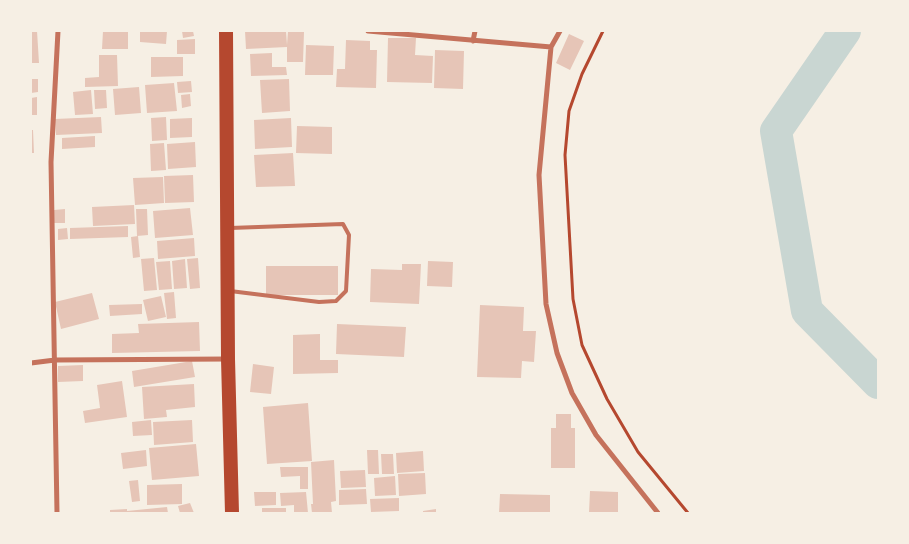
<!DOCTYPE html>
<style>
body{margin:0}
#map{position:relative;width:909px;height:544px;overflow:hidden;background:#f6efe4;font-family:"Libre Baskerville",serif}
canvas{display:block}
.frame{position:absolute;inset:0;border:32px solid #f6efe4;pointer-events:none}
</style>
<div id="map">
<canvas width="909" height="544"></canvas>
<div class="frame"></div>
</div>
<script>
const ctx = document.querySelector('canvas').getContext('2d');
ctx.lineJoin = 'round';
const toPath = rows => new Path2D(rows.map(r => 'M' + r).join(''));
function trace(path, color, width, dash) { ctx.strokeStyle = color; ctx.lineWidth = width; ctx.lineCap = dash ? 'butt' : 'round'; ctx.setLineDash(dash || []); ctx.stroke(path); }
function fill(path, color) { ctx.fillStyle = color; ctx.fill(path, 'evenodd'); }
trace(toPath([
 [845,31,776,131,807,311,878,383]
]), '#c9d6d2', 32);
fill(toPath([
 [31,31,37,31,39,63,31,63],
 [103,31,128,31,128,49,102,49],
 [140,31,167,31,166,44,140,42],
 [182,31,193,31,194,36,183,38],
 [245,31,286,31,287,45,288,31,304,32,303,62,287,62,287,47,246,49],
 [569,34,584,41,570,70,556,63],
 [388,38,416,38,415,55,433,56,432,83,387,82],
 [195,39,195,54,177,54,177,40],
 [346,40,370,41,370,50,377,50,376,88,336,87,337,69,345,69],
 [306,45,334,46,333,75,305,75],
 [435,50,464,51,463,89,434,88],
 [272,53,272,67,286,67,287,75,251,76,250,54],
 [99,55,117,55,118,86,85,87,85,78,99,77],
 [151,57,183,57,183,76,151,77],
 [31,79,38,79,38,92,31,93],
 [289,79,290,111,262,113,260,80],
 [191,81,192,92,178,93,177,82],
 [174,83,177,111,147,113,145,85],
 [139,87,141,113,115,115,113,89],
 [91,90,93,114,75,115,73,92],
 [94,90,106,90,107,108,95,109],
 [190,94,191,106,182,108,181,95],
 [37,97,37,115,31,115,31,98],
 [101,117,102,133,56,135,55,119],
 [166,117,167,140,152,141,151,118],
 [192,118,192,137,170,138,170,119],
 [291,118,292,147,255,149,254,120],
 [297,126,332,127,332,154,296,153],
 [31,130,33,130,34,153,31,153],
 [95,136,95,147,62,149,62,138],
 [195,142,196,167,168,169,167,144],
 [164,143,166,170,151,171,150,144],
 [293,153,295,186,256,187,254,155],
 [193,175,194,202,165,203,164,176],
 [163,177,164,203,135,205,133,178],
 [134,205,135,224,93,226,92,207],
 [190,208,193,235,155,238,153,211],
 [65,209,65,223,54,223,54,210],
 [136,209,147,209,148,235,137,236],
 [128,226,128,237,70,239,70,228],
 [67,228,68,239,58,240,58,229],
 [138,236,140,257,133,258,131,237],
 [194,238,195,256,158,259,157,241],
 [154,258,157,290,144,291,141,259],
 [198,258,200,288,190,289,187,259],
 [185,259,187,288,174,289,172,261],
 [170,261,172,289,159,290,156,262],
 [428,261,453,262,452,287,427,286],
 [402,264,421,264,419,304,370,302,371,269,402,270],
 [266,266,338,266,338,295,266,295],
 [174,292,176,318,167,319,164,293],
 [92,293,99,319,61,329,55,302],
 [161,296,166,317,148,321,143,300],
 [142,304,142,314,110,316,109,305],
 [480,305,524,307,523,331,536,331,534,362,522,361,521,378,477,377],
 [199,322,200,351,112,353,112,334,139,333,138,324],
 [337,324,406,327,404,357,336,354],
 [320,334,320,360,338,360,338,373,293,374,293,335],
 [192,361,195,377,134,387,132,371],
 [253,364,274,367,271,394,250,392],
 [83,365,83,381,58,382,58,366],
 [122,381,127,417,85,423,83,411,100,408,97,385],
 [194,384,195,407,166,410,167,417,144,419,142,387],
 [308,403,312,461,267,464,263,407],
 [556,414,571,414,571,428,575,428,575,468,551,468,551,428,556,428],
 [151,420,152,435,133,436,132,422],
 [192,420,193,442,154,445,153,422],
 [196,444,199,476,152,480,149,448],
 [146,450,147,466,123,469,121,453],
 [367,450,378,450,379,474,368,474],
 [423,451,424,471,397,473,396,453],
 [381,454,393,454,394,474,382,474],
 [334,460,336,501,331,502,332,513,312,513,311,504,313,504,311,462],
 [280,467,308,467,308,489,300,489,300,476,281,477],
 [365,470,366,487,341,488,340,471],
 [425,473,426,494,399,496,398,474],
 [395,476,396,495,375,496,374,478],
 [138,480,140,501,132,502,129,481],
 [182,484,182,504,147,505,147,485],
 [366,489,367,504,339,505,339,490],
 [590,491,618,492,618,513,589,513],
 [254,492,276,492,276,505,255,506],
 [306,492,308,513,294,513,294,505,281,506,280,493],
 [500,494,550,495,550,513,499,513],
 [399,498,399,511,371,512,370,499],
 [190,503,194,513,180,513,178,506],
 [167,507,168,513,110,513,110,510,127,509,127,511],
 [262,508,286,508,286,513,262,513],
 [436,509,436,513,423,513,423,511]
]), '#e6c5b7');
trace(toPath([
 [603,31,582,74,569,111,565,155,573,299,582,345,607,399,638,452,688,513]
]), '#b5482f', 3);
trace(toPath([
 [230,291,319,302,336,301,346,291,349,235,343,224,230,228]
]), '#c5725c', 4);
trace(toPath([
 [368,31,551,47],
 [560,31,551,47,539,175,546,304,557,353,572,393,596,435,658,513],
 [473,41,475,31],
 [31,363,55,360,228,359],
 [57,513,51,162,58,31]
]), '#c5725c', 5);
trace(toPath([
 [226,31,228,359,232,513]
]), '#b5482f', 14);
</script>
